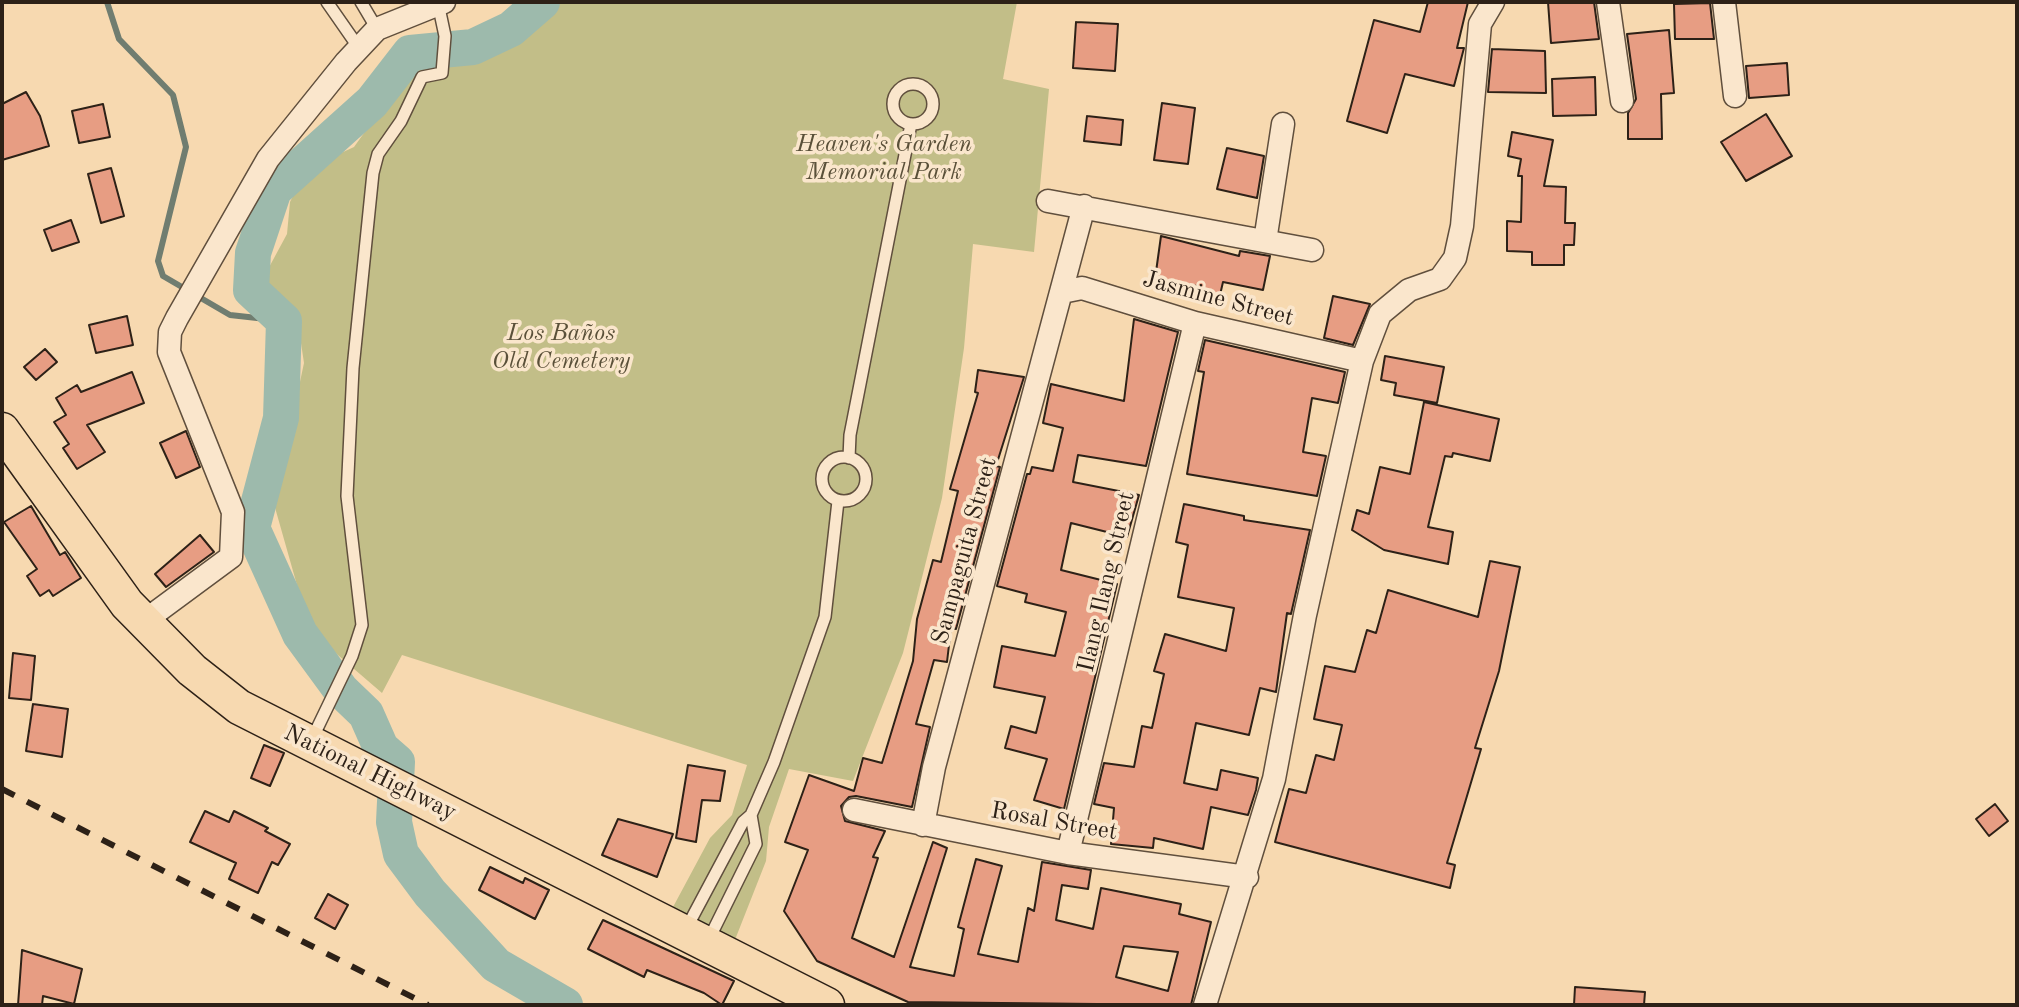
<!DOCTYPE html>
<meta charset="utf-8">
<style>
body{margin:0}
#map{position:relative;width:2019px;height:1007px;overflow:hidden;background:#f7d9b0;font-family:"Old Standard TT",serif}
canvas{display:block}
.frame{position:absolute;inset:0;border:4px solid #2d2117;pointer-events:none}
</style>
<div id="map">
<canvas width="2019" height="1007"></canvas>
<div class="frame"></div>
</div>
<script>
const ctx = document.querySelector('canvas').getContext('2d');
ctx.lineJoin = 'round';
function fill(path, color) { ctx.fillStyle = color; ctx.fill(path, 'evenodd'); }
const toPath = rows => new Path2D(rows.map(r => 'M' + r).join(''));
function trace(path, color, width, dash) { ctx.strokeStyle = color; ctx.lineWidth = width; ctx.lineCap = dash ? 'butt' : 'round'; ctx.setLineDash(dash || []); ctx.stroke(path); }
function label(font, color, halo, rows, align = 'center') {
  ctx.font = font + ' "Old Standard TT",serif'; ctx.lineWidth = 7; ctx.setLineDash([]); ctx.textBaseline = 'middle'; ctx.strokeStyle = halo; ctx.fillStyle = color; for (const [text, x, y, turn = 0] of rows) {
    ctx.save(); ctx.translate(x, y); ctx.rotate((+turn || 0) * Math.PI / 180); ctx.textAlign = isNaN(turn) ? turn : align; if (halo) ctx.strokeText(text, 0, 0); ctx.fillText(text, 0, 0); ctx.restore();
  }
}
fill(toPath([
 [552,2,1017,2,1003,79,1049,89,1034,252,973,244,964,348,942,498,903,653,853,781,789,769,769,827,766,861,729,955,665,922,710,838,732,815,747,765,402,655,382,693,310,631,274,504,304,363,298,323,260,284,287,234,290,202,306,169,354,147,414,63,495,51]
]), '#c2be88');
trace(toPath([
 [107,2,119,39,173,95,186,147,158,261,163,276,230,315,284,321]
]), '#707d70', 6);
trace(toPath([
 [542,2,511,29,473,47,410,53,372,102,274,190,253,253,251,290,284,321,281,418,252,528,300,634,341,690,366,714,381,748,397,762,394,822,401,854,430,893,496,965,565,1005]
]), '#9dbaac', 36);
const building = toPath([
 [1428,2,1468,2,1457,48,1464,48,1454,86,1405,74,1387,133,1347,121,1374,20,1420,32,1428,2],
 [1548,2,1594,2,1599,39,1551,43,1548,2],
 [1710,3,1714,39,1675,39,1674,4,1710,3],
 [1076,22,1118,24,1115,71,1073,68,1076,22],
 [1669,30,1674,93,1661,94,1662,139,1628,139,1628,113,1636,99,1627,34,1669,30],
 [1492,49,1545,51,1546,93,1488,92,1492,49],
 [1787,63,1789,95,1749,98,1746,66,1787,63],
 [1595,77,1596,115,1553,116,1552,79,1595,77],
 [26,92,40,116,49,146,2,160,2,104,26,92],
 [1162,103,1195,108,1188,164,1154,160,1162,103],
 [103,104,110,137,79,143,72,111,103,104],
 [1766,114,1792,156,1746,181,1721,142,1766,114],
 [1087,116,1123,120,1121,145,1084,141,1087,116],
 [1512,132,1553,140,1544,186,1566,187,1565,223,1575,223,1574,245,1564,245,1564,265,1532,265,1532,252,1507,251,1507,221,1521,222,1522,176,1518,176,1521,159,1508,156,1512,132],
 [1227,148,1264,156,1257,198,1217,189,1227,148],
 [111,168,124,216,101,223,88,174,111,168],
 [71,220,79,242,52,251,44,230,71,220],
 [1161,236,1239,256,1240,251,1270,256,1263,290,1223,282,1220,295,1197,289,1197,286,1155,279,1161,236],
 [1333,296,1370,304,1353,345,1324,338,1333,296],
 [127,316,133,345,96,353,89,325,127,316],
 [1134,319,1178,332,1146,466,1078,455,1073,482,1139,495,1127,537,1071,523,1061,570,1117,584,1064,809,1034,800,1047,759,1005,748,1011,726,1036,733,1045,697,994,687,1002,646,1055,656,1066,612,1025,602,1027,594,997,586,1027,474,1030,474,1032,467,1053,471,1063,428,1043,423,1051,384,1124,401,1134,319],
 [1205,340,1345,372,1338,403,1312,398,1303,452,1326,456,1317,496,1187,474,1204,372,1198,371,1205,340],
 [45,349,57,362,36,380,24,367,45,349],
 [1385,356,1444,367,1437,403,1394,395,1396,383,1381,380,1385,356],
 [978,370,1024,377,996,466,1000,467,956,629,951,628,947,662,934,660,916,724,930,727,912,807,856,796,849,797,841,806,845,821,885,831,873,857,878,858,852,938,894,957,933,842,947,848,910,967,954,976,964,929,958,927,976,859,1002,866,978,954,1018,962,1028,908,1034,911,1042,862,1091,870,1088,889,1062,885,1056,920,1093,929,1101,888,1181,904,1179,914,1211,922,1191,1005,908,1002,817,961,784,911,808,850,785,842,809,775,854,791,863,758,882,763,913,661,917,619,933,560,941,562,958,491,950,489,978,393,975,392,978,370],
 [1124,946,1178,952,1168,991,1116,977,1124,946],
 [132,372,144,403,87,425,105,452,77,469,63,448,69,444,54,422,66,415,56,398,77,385,81,392,132,372],
 [1424,402,1499,419,1490,461,1453,453,1452,457,1445,456,1428,527,1453,532,1448,564,1384,550,1352,530,1357,510,1369,514,1380,467,1410,474,1424,402],
 [186,431,200,467,176,478,160,443,186,431],
 [1184,504,1244,516,1244,520,1310,530,1291,614,1287,613,1276,692,1260,688,1249,735,1196,723,1184,783,1217,790,1221,770,1258,778,1256,790,1248,815,1211,807,1203,849,1154,838,1153,848,1111,844,1114,808,1094,804,1104,763,1134,767,1142,726,1152,728,1164,674,1154,671,1165,634,1226,651,1234,608,1178,597,1188,545,1176,542,1184,504],
 [31,506,60,555,65,552,81,578,53,596,49,590,40,596,27,576,37,569,4,522,31,506],
 [200,535,214,552,166,587,155,574,200,535],
 [1490,561,1520,567,1499,671,1475,748,1481,749,1447,863,1455,865,1450,888,1275,842,1289,789,1306,793,1316,755,1334,760,1342,725,1314,719,1325,666,1355,672,1367,630,1376,633,1388,590,1478,617,1490,561],
 [13,653,35,656,31,700,9,698,13,653],
 [33,704,68,709,62,757,26,751,33,704],
 [264,745,284,753,270,786,251,778,264,745],
 [688,765,725,771,720,801,702,800,696,842,676,838,688,765],
 [1995,804,2008,821,1989,836,1976,819,1995,804],
 [205,811,229,822,234,811,268,828,265,831,290,844,278,865,272,862,258,893,229,879,236,863,190,842,205,811],
 [618,819,673,834,657,877,602,855,618,819],
 [490,867,523,883,525,878,549,890,535,919,479,890,490,867],
 [328,894,348,905,335,929,315,918,328,894],
 [603,920,734,981,722,1005,704,993,647,970,644,977,588,949,603,920],
 [22,950,82,969,74,1004,43,996,42,1005,18,1005,22,950],
 [1575,987,1645,992,1644,1005,1574,1005,1575,987]
]);
fill(building, '#e79d83');
trace(building, '#2d2117', 2);
const service = toPath([
 [327,2,359,48],
 [361,2,377,29],
 '893 104a20 20 0 1 1 40 0a20 20 0 1 1-40 0Z',
 '822 479a22 22 0 1 1 44 0a22 22 0 1 1-44 0Z',
 [849,458,850,435,911,124],
 [312,739,352,656,362,625,347,496,353,368,373,173,378,154,401,121,422,77,442,73,445,36,438,3],
 [686,929,743,822,751,815,774,762,825,617,838,501],
 [709,939,756,844,751,815]
]);
const minor = toPath([
 [1608,2,1622,101],
 [1724,2,1735,96],
 [1048,201,1312,250],
 [1265,241,1283,124],
 [1062,292,1082,288,1195,323,1362,361],
 [143,622,231,557,233,512,169,352,170,332,177,318,268,159,346,62,377,29,444,2],
 [854,810,1068,853,1247,877],
 [923,825,934,767,1084,206],
 [1068,853,1195,323],
 [1205,1005,1274,779,1305,615,1362,361,1380,314,1409,290,1440,279,1455,258,1462,226,1480,24,1493,2]
]);
const primary = toPath([
 [2,430,127,604,192,670,239,707,827,1005]
]);
trace(service, '#604f3d', 14);
trace(minor, '#604f3d', 25);
trace(primary, '#2d2117', 37);
trace(service, '#fae6cc', 11);
trace(minor, '#fae6cc', 22);
trace(primary, '#f7d9b0', 34);
trace(toPath([
 [2,789,428,1005]
]), '#2d2117', 6, [14, 14]);
label('italic 24px', '#5a5039', '#fae6cc', [
 ["Heaven's Garden",884,145],
 ["Memorial Park",884,173],
 ["Los Baños",561,334],
 ["Old Cemetery",561,362]
]);
label('24px', '#2d2117', '#fae6cc', [
 ["Jasmine Street",1218,299,15],
 ["Sampaguita Street",965,551,-75],
 ["Ilang Ilang Street",1107,582,-77],
 ["National Highway",370,773,26],
 ["Rosal Street",1054,822,10]
]);
</script>
